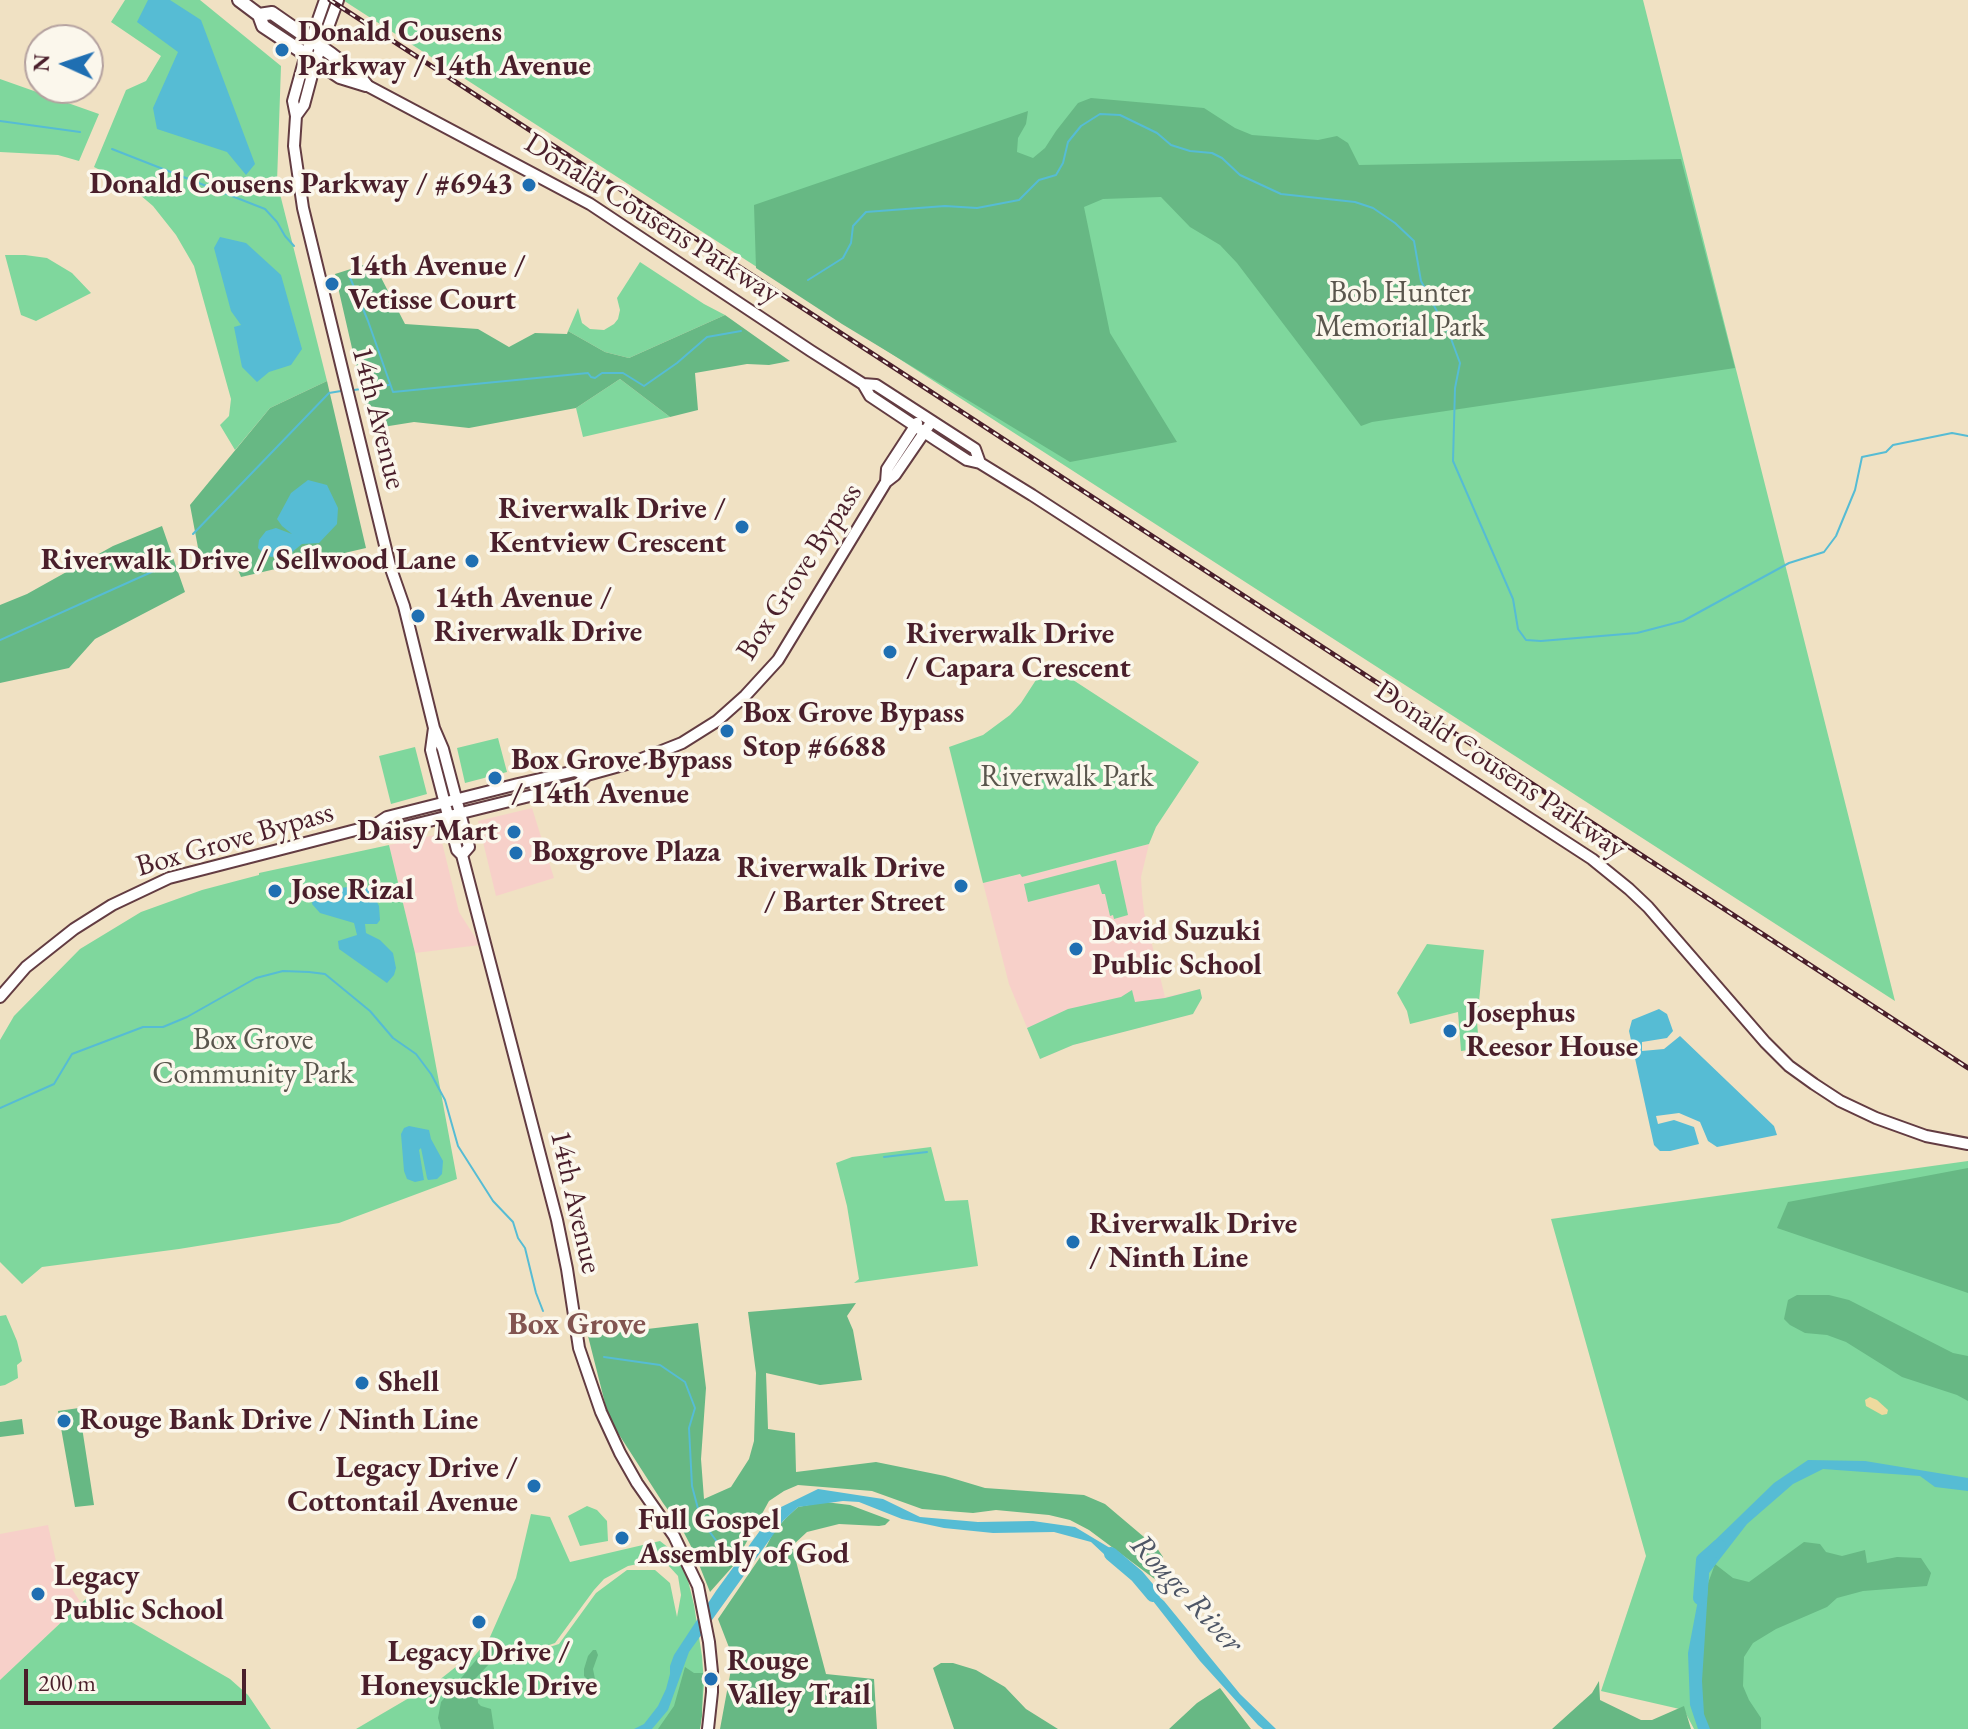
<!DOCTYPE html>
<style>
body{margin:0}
#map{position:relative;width:1968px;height:1729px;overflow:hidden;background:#f0e1c3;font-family:"EB Garamond",serif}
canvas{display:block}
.north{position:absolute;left:24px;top:24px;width:80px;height:80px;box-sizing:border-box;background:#fbf7ec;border:2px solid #b4a19f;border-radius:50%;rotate:273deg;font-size:22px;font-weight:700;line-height:32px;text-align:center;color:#4a1f2b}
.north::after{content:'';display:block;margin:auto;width:28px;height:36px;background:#1f6fb2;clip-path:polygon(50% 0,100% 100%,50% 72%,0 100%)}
.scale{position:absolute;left:24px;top:1669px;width:222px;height:36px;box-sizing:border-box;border:4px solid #4a1f2b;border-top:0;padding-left:10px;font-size:24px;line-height:28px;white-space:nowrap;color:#4a1f2b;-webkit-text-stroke:6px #fbf7ec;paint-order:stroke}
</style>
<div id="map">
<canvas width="1968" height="1729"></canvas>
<div class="north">N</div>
<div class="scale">200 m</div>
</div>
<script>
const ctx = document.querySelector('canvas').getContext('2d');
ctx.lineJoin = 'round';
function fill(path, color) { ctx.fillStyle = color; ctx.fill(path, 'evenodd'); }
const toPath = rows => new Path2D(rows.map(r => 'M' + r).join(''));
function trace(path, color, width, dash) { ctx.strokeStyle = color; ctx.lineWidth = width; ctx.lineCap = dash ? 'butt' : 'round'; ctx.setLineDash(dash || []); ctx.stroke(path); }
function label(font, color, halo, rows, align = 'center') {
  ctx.font = font + ' "EB Garamond",serif'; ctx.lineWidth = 7; ctx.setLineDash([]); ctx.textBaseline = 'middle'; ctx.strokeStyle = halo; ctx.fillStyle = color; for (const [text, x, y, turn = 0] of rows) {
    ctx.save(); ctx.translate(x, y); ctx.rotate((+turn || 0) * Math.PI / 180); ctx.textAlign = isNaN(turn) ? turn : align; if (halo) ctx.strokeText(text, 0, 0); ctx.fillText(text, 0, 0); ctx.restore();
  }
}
fill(toPath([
 [532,808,554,878,496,896,478,821],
 [440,834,459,912,480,945,415,953,389,845],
 [1149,844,1141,877,1142,894,1144,912,1165,997,1200,989,1202,998,1193,1014,1073,1045,1040,1059,1009,984,983,883,1021,874,1022,877],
 [48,1525,57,1566,81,1603,0,1680,0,1534]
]), '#f7d0c9');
fill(toPath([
 [125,0,200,0,281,66,277,182,327,381,270,408,235,450,220,425,229,416,231,399,194,266,176,235,153,206,126,183,94,167,126,90,146,81,161,56,111,22],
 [343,0,1643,0,1895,1001,349,4],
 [0,79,99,114,79,161,58,155,0,152],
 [5,255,25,255,47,258,72,273,91,293,36,321,21,315],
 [640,262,704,304,725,315,629,358,605,352,568,331,578,308,582,323,590,329,604,330,614,324,618,319,620,310,617,298],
 [620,379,670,417,583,437,576,408],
 [1047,663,1199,762,1156,827,1149,844,1022,877,1020,874,983,883,949,747,983,735,1010,715,1021,703],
 [498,738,507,772,465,783,457,748],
 [415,747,427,794,391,804,379,756],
 [389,845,415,953,457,1179,339,1223,179,1249,42,1267,22,1284,0,1262,0,1040,14,1016,80,949,141,912,202,890,259,875,259,873],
 [1116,860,1128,915,1114,919,1113,915,1110,916,1105,894,1102,894,1099,884,1028,902,1024,884],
 [1427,944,1484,950,1477,1022,1479,1045,1476,1047,1476,1049,1461,1051,1458,1012,1410,1024,1407,1011,1397,993],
 [1200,989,1202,998,1193,1014,1073,1045,1040,1059,1027,1028,1068,1009,1121,997,1132,990,1135,1002,1165,998],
 [931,1147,945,1201,968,1200,978,1266,854,1283,859,1279,847,1206,836,1163,852,1157],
 [1968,1161,1968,1729,1694,1729,1684,1710,1601,1691,1646,1556,1551,1219],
 [6,1315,17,1341,22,1361,17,1365,18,1378,5,1385,0,1386,0,1316],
 [587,1506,597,1510,607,1521,608,1541,580,1546,568,1516],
 [531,1514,550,1517,570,1562,660,1541,679,1556,686,1572,694,1605,702,1656,704,1684,700,1729,356,1729,438,1681,457,1666,463,1670,490,1637,516,1578],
 [652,1561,667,1564,678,1576,681,1595,677,1617,670,1583,655,1570,627,1570,596,1593,559,1644,518,1657,495,1662,504,1656,529,1652,555,1643,594,1590,604,1579,628,1566],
 [88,1597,230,1679,248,1695,271,1729,0,1729,0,1680]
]), '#7fd79d');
fill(toPath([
 [1091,98,1204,108,1235,128,1252,135,1318,140,1337,136,1348,143,1359,165,1681,159,1735,368,1372,422,1361,426,1237,263,1220,245,1190,227,1161,197,1103,199,1084,207,1110,333,1177,442,1070,462,842,324,756,268,754,205,1028,111,1026,124,1018,138,1017,152,1033,158,1045,148,1056,131,1078,103],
 [373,262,405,324,478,329,509,347,535,333,567,334,568,331,605,352,629,358,725,315,790,361,769,365,747,364,695,373,698,410,670,417,620,379,576,408,469,428,414,422,389,426,371,431,335,274],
 [327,381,366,548,241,577,231,553,202,569,190,505,270,408],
 [162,526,185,592,95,639,69,668,0,683,0,605,27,594,113,546],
 [1968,1168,1968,1293,1777,1228,1788,1202],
 [1797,1295,1829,1295,1849,1300,1953,1353,1968,1356,1968,1401,1957,1395,1902,1377,1846,1342,1827,1335,1805,1333,1790,1325,1784,1319,1788,1300],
 [856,1303,847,1316,853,1330,862,1380,820,1385,766,1373,768,1429,795,1433,796,1472,876,1462,945,1476,985,1488,1084,1495,1105,1504,1157,1548,1163,1557,1156,1580,1089,1530,1070,1520,1049,1515,996,1510,973,1513,922,1509,872,1491,798,1485,784,1491,769,1501,734,1565,710,1592,694,1552,682,1529,663,1503,609,1419,588,1336,698,1323,706,1388,701,1459,704,1499,731,1487,749,1459,754,1441,756,1373,748,1312],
 [79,1408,94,1505,75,1507,58,1411],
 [22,1419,24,1434,0,1437,0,1422],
 [825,1502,850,1505,890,1520,885,1525,879,1526,839,1524,807,1532,792,1546,826,1674,874,1679,877,1729,720,1729,732,1664,730,1650,718,1619,763,1553,773,1533,786,1518,798,1507],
 [1804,1542,1820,1544,1826,1552,1842,1556,1865,1550,1867,1563,1897,1557,1921,1558,1931,1573,1927,1586,1863,1591,1837,1598,1827,1607,1776,1629,1753,1643,1744,1657,1743,1686,1749,1700,1761,1718,1761,1729,1708,1729,1702,1715,1701,1657,1707,1586,1715,1564,1733,1578,1749,1582],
 [493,1640,500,1646,500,1658,489,1664,476,1678,478,1703,481,1706,491,1709,494,1729,441,1729,438,1718,441,1702],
 [593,1650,596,1650,598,1655,593,1669,595,1679,588,1680,584,1676,584,1669,588,1656],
 [941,1663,953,1663,976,1670,1005,1687,1026,1709,1058,1729,954,1729,933,1668],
 [685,1667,694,1673,703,1673,702,1716,700,1729,658,1729,674,1706],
 [1599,1681,1600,1700,1641,1720,1652,1720,1684,1706,1691,1729,1552,1729,1592,1693],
 [1220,1688,1251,1729,1169,1729,1197,1703]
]), '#67b884');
fill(toPath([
 [1870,1397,1877,1400,1888,1410,1887,1414,1882,1415,1866,1406,1865,1400]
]), '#eeda9e');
fill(toPath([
 [148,0,170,0,201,20,255,164,246,175,227,152,157,129,153,108,178,52,137,22],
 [220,237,246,243,281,275,302,349,291,365,269,372,257,382,242,367,234,327,241,325,231,311,214,248],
 [308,480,327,485,338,508,337,524,319,543,302,544,291,553,271,557,263,553,258,548,259,540,266,531,276,528,292,534,282,526,277,519,291,493],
 [362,885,371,890,379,906,380,920,377,924,365,924,366,933,380,940,393,953,396,968,394,975,387,983,339,949,338,941,357,935,354,923,320,913,312,904,314,894,308,889,308,886,326,890],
 [1659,1009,1667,1014,1673,1031,1667,1038,1642,1042,1642,1051,1664,1049,1680,1036,1774,1126,1777,1135,1717,1147,1708,1141,1700,1122,1679,1113,1656,1116,1658,1124,1674,1120,1694,1127,1699,1144,1670,1151,1660,1151,1654,1145,1629,1031,1632,1020],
 [409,1126,429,1130,431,1139,443,1161,442,1174,437,1179,428,1180,427,1178,421,1148,419,1150,424,1180,415,1182,407,1179,404,1171,401,1134,404,1128],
 [1808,1460,1865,1461,1968,1478,1968,1491,1935,1487,1920,1476,1823,1469,1793,1484,1747,1524,1709,1573,1702,1681,1704,1714,1710,1729,1698,1729,1690,1705,1688,1653,1708,1547,1774,1483],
 [818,1489,883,1499,920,1517,978,1522,1033,1521,1075,1527,1110,1548,1121,1558,1125,1567,1164,1601,1240,1694,1276,1729,1263,1729,1258,1725,1200,1661,1149,1596,1091,1542,1054,1532,993,1533,944,1528,902,1519,859,1502,843,1501,798,1507,783,1521,689,1652,668,1710,652,1729,634,1729,644,1724,658,1706,666,1689,670,1674,670,1666,674,1655,716,1591,775,1510]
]), '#56bcd4');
trace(toPath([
 [0,121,80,132],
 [112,149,265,209,277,222,285,236,294,246],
 [349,275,368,321,393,392,588,373,591,377,595,378,602,373,623,373,644,386,677,363,707,337,741,331],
 [808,280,843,258,851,243,853,226,866,212,945,206,977,208,1019,200,1039,180,1056,175,1063,163,1068,142,1081,126,1100,114,1120,115,1157,133,1171,145,1190,151,1212,153,1222,158,1240,175,1281,194,1355,202,1373,208,1395,223,1414,241,1421,281,1450,336,1460,363,1455,388,1453,461,1513,599,1518,629,1526,640,1541,641,1637,633,1683,621,1789,563,1824,552,1836,536,1855,490,1862,457,1886,452,1893,445,1952,433,1968,436],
 [354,390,389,385],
 [193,534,329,393,341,391],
 [0,640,156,570,168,559],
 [0,1108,54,1084,72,1054,143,1027,163,1027,187,1017,256,978,283,971,309,972,325,974,370,1011,393,1038,416,1054,431,1074,445,1100,458,1146,493,1201,513,1222,518,1238,525,1248,536,1293,543,1311],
 [884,1157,927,1152],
 [604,1357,660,1365,685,1382,695,1408,689,1428,692,1486,701,1520,734,1565]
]), '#56bcd4', 2);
trace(toPath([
 [1111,1554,1137,1576,1153,1595],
 [1700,1598,1703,1560,1719,1546]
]), '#56bcd4', 14);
const secondary = toPath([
 [325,0,306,54,293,101,296,116,294,146,303,208,390,566,404,606,434,728,443,749,469,847,462,855],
 [366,85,590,204,811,351,863,384,876,385,975,449,980,463],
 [296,116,304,105,316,60,338,0],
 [863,384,870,396,936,440,967,460,980,463,1032,495,1592,859,1629,889,1648,907,1765,1042,1789,1066,1814,1084,1840,1101,1876,1118,1926,1136,1968,1144],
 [886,482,887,469,917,423],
 [434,728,431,750,457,850,462,855,557,1220,567,1269,579,1348,601,1412,620,1453,637,1483,674,1536,698,1586,709,1642,712,1672,712,1692,708,1729],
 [375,825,389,831,578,784,587,775,634,762,682,743,717,721,745,696,778,660,886,482,895,475,932,421],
 [0,997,26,967,74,929,112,905,169,878,375,825,387,817,518,784,575,771,587,775]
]);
const primary = toPath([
 [239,0,259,15,263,26,340,77,366,85],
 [259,15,272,13,331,54,358,75,366,85]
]);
trace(secondary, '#633c42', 14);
trace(primary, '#633c42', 16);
trace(secondary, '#fff', 10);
trace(primary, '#fff', 12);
const rail = toPath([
 [330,0,1968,1068]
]);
trace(rail, '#4a1f2b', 5);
trace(rail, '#fbf7ec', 2, [6]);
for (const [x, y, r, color] of [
 [282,50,8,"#1f6fb2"],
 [529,185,8,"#1f6fb2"],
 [332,284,8,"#1f6fb2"],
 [742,527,8,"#1f6fb2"],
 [472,561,8,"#1f6fb2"],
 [418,616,8,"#1f6fb2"],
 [890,652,8,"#1f6fb2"],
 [727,731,8,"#1f6fb2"],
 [495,778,8,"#1f6fb2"],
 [514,832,8,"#1f6fb2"],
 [516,853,8,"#1f6fb2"],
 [961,886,8,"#1f6fb2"],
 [275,891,8,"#1f6fb2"],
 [1076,949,8,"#1f6fb2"],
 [1450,1031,8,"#1f6fb2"],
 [1073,1242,8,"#1f6fb2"],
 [362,1383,8,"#1f6fb2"],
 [64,1421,8,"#1f6fb2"],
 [534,1486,8,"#1f6fb2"],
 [622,1538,8,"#1f6fb2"],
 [38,1594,8,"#1f6fb2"],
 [479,1622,8,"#1f6fb2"],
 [711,1679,8,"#1f6fb2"]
]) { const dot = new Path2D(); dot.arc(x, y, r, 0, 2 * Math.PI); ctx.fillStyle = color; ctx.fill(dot); trace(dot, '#fbf7ec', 3); }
label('bold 30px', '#4a1f2b', '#fbf7ec', [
 ["Donald Cousens",298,33],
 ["Parkway / 14th Avenue",298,67],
 ["Donald Cousens Parkway / #6943",513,185,"right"],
 ["14th Avenue /",348,267],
 ["Vetisse Court",348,301],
 ["Riverwalk Drive /",726,510,"right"],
 ["Kentview Crescent",726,544,"right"],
 ["Riverwalk Drive / Sellwood Lane",456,561,"right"],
 ["14th Avenue /",434,599],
 ["Riverwalk Drive",434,633],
 ["Riverwalk Drive",906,635],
 ["/ Capara Crescent",906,669],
 ["Box Grove Bypass",743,714],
 ["Stop #6688",743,748],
 ["Box Grove Bypass",511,761],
 ["/ 14th Avenue",511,795],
 ["Daisy Mart",498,832,"right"],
 ["Boxgrove Plaza",532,853],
 ["Riverwalk Drive",945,869,"right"],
 ["/ Barter Street",945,903,"right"],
 ["Jose Rizal",291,891],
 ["David Suzuki",1092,932],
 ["Public School",1092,966],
 ["Josephus",1466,1014],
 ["Reesor House",1466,1048],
 ["Riverwalk Drive",1089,1225],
 ["/ Ninth Line",1089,1259],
 ["Shell",378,1383],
 ["Rouge Bank Drive / Ninth Line",80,1421],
 ["Legacy Drive /",518,1469,"right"],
 ["Cottontail Avenue",518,1503,"right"],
 ["Full Gospel",638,1521],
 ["Assembly of God",638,1555],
 ["Legacy",54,1577],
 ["Public School",54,1611],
 ["Legacy Drive /",479,1653,"center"],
 ["Honeysuckle Drive",479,1687,"center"],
 ["Rouge",727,1662],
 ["Valley Trail",727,1696]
], 'left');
label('30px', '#4a1f2b', '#fbf7ec', [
 ["Donald Cousens Parkway",652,219,32],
 ["14th Avenue",378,418,76],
 ["Box Grove Bypass",800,572,-57],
 ["Donald Cousens Parkway",1500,770,34],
 ["Box Grove Bypass",235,840,-16],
 ["14th Avenue",575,1202,77]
]);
label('30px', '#5a564d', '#fbf7ec', [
 ["Bob Hunter",1400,294],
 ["Memorial Park",1400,328],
 ["Riverwalk Park",1067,778],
 ["Box Grove",253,1041],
 ["Community Park",253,1075]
]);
label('bold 32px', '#825450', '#fbf7ec', [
 ["Box Grove",577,1325]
]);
label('italic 32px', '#4e5666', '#fbf7ec', [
 ["Rouge River",1186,1594,47]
]);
</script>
